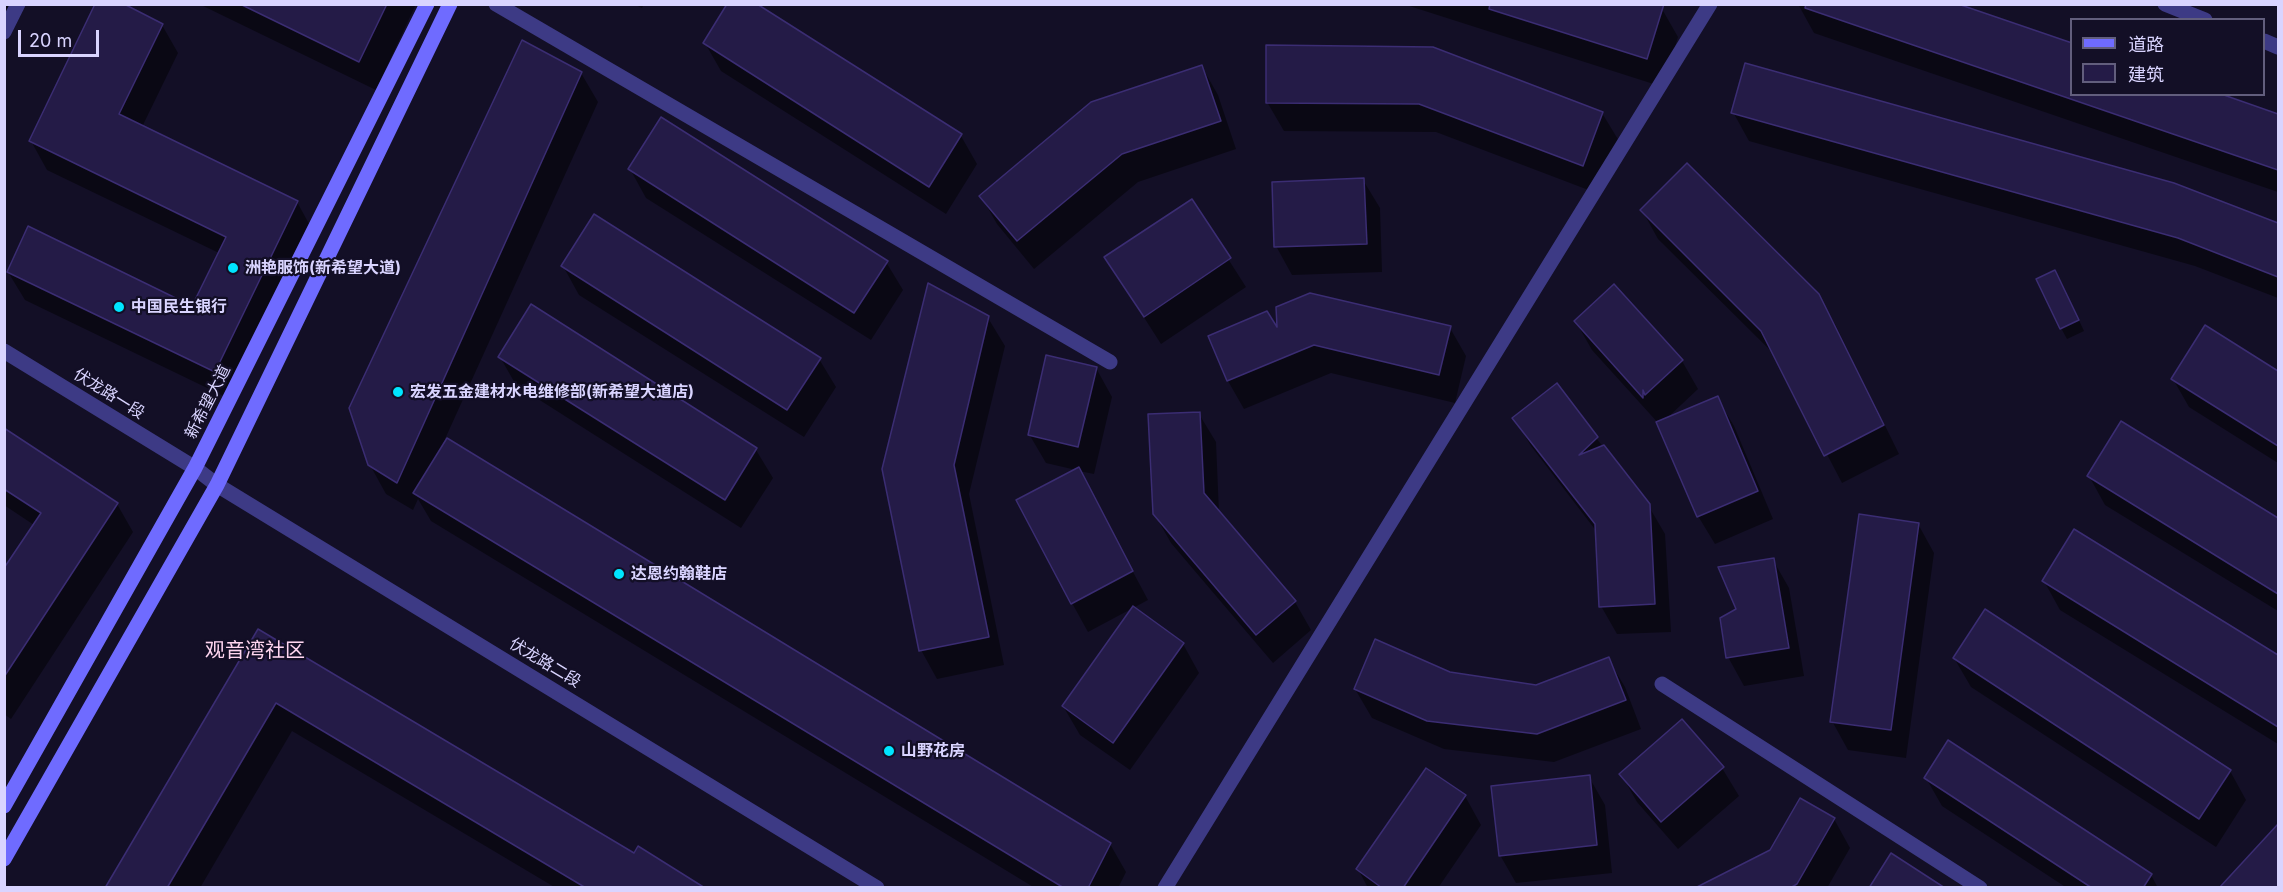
<!DOCTYPE html>
<meta charset="utf-8">
<style>
body{margin:0}
#map{position:relative;width:2283px;height:892px;overflow:hidden;background:#130f26;font-family:Inter,"Noto Sans SC",sans-serif}
canvas{display:block}
.frame{position:absolute;inset:0;border:6px solid #d9d4ff;pointer-events:none}
.legend{position:absolute;left:2070px;top:18px;width:195px;height:78px;box-sizing:border-box;background:#130f26;border:2px solid #625e7d;margin:0;padding:8px 10px;list-style:none;font-size:18px;color:#d9d4ff}
.legend li{display:flex;align-items:center;gap:12px;height:30px}
.legend b{width:30px;border:2px solid #625e7d}
.scale{position:absolute;left:18px;top:30px;width:81px;height:27px;box-sizing:border-box;border:3px solid #d9d4ff;border-top:0;padding-left:8px;font-size:18px;line-height:21px;white-space:nowrap;color:#d9d4ff;-webkit-text-stroke:4px #130f26;paint-order:stroke}
</style>
<div id="map">
<canvas width="2283" height="892"></canvas>
<div class="frame"></div>
<ul class="legend">
<li><b style="height:8px;background:#6f6bff"></b>道路</li>
<li><b style="height:16px;background:#241b47"></b>建筑</li>
</ul>
<div class="scale">20 m</div>
</div>
<script>
const ctx = document.querySelector('canvas').getContext('2d');
ctx.lineJoin = 'round';
function fill(path, color) { ctx.fillStyle = color; ctx.fill(path, 'evenodd'); }
const toPath = rows => new Path2D(rows.map(r => 'M' + r).join(''));
function trace(path, color, width, dash) { ctx.strokeStyle = color; ctx.lineWidth = width; ctx.lineCap = dash ? 'butt' : 'round'; ctx.setLineDash(dash || []); ctx.stroke(path); }
function label(font, color, halo, rows, align = 'center') {
  ctx.font = font + ' Inter,"Noto Sans SC",sans-serif'; ctx.lineWidth = 4.5; ctx.setLineDash([]); ctx.textBaseline = 'middle'; ctx.strokeStyle = halo; ctx.fillStyle = color; for (const [text, x, y, turn = 0] of rows) {
    ctx.save(); ctx.translate(x, y); ctx.rotate((+turn || 0) * Math.PI / 180); ctx.textAlign = isNaN(turn) ? turn : align; if (halo) ctx.strokeText(text, 0, 0); ctx.fillText(text, 0, 0); ctx.restore();
  }
}
fill(toPath([
 [4,4,21,4,4,29],
 [199,4,416,4,376,90],
 [633,4,644,4,642,8],
 [1403,4,1648,4,1662,9,1678,37,1663,87],
 [1798,4,1954,4,2072,94,2216,94,2278,116,2278,192,1814,33],
 [162,25,178,53,142,127,297,202,313,231,232,400,25,300,8,272,193,308,219,253,47,170,31,141],
 [705,43,961,136,977,164,946,214,721,71],
 [1268,47,1602,113,1619,141,1599,194,1436,132,1284,131,1267,102],
 [1202,67,1218,95,1236,149,1138,182,1034,269,997,224,981,196],
 [581,73,598,102,445,439,1110,844,1126,872,1118,888,1035,888,431,521,418,499,413,510,386,494,370,465],
 [1733,112,2173,185,2278,225,2278,298,2195,266,1749,141],
 [630,169,886,262,903,290,871,340,646,198],
 [1363,180,1380,208,1382,272,1292,275,1276,246],
 [1191,201,1246,287,1161,344,1106,258],
 [1642,210,1818,295,1835,324,1899,454,1842,483,1775,355,1658,239],
 [563,266,819,359,836,387,804,437,579,295],
 [2061,282,2084,331,2067,339,2061,328],
 [1614,286,1682,361,1698,389,1665,420,1717,398,1734,426,1773,519,1715,544,1698,516,1659,424,1592,350,1576,322],
 [532,306,756,450,773,478,741,528,516,385,500,357],
 [988,318,1005,346,969,494,1004,665,937,679,921,650,884,469],
 [2205,327,2278,373,2278,463,2189,407,2173,379],
 [1450,328,1466,356,1455,403,1331,373,1244,409,1228,381,1210,336,1279,332],
 [1096,368,1112,397,1094,474,1079,471,1148,600,1088,632,1072,603,1076,470,1046,463,1029,434],
 [1556,386,1648,505,1665,534,1671,632,1617,634,1601,606,1597,532,1531,446,1514,418],
 [1199,414,1216,442,1219,513,1295,602,1311,630,1273,663,1171,543,1154,513],
 [2121,423,2278,519,2278,611,2105,505,2089,476],
 [4,430,117,504,133,532,11,719,4,714,4,570,34,525,4,505],
 [1918,524,1934,553,1906,758,1848,750,1832,721],
 [2075,531,2278,657,2278,744,2060,610,2044,581],
 [1773,560,1789,588,1804,676,1744,686,1728,657,1738,609],
 [258,631,635,855,703,888,556,888,292,731,200,888,107,888],
 [1183,644,1199,673,1130,770,1080,735,1063,706],
 [1954,658,2230,771,2246,800,2216,847,1971,687],
 [1608,659,1625,687,1641,729,1554,762,1444,749,1372,718,1355,689,1450,673,1536,686],
 [1722,768,1739,796,1678,849,1637,802,1621,774],
 [1589,777,1605,805,1612,873,1516,883,1500,855],
 [1926,778,2151,875,2158,888,2067,888,1942,806],
 [1465,796,1481,825,1438,888,1368,888,1358,869],
 [1834,819,1850,848,1827,888,1699,888],
 [2278,826,2278,888,2221,888]
]), '#0007');
const building = toPath([
 [95,4,124,4,163,24,119,114,298,201,215,372,7,272,28,226,192,306,226,237,29,141,95,4],
 [240,4,387,4,359,62,240,4],
 [727,4,757,4,962,134,929,187,703,43,727,4],
 [1490,4,1664,4,1647,59,1489,9,1490,4],
 [1806,4,1958,4,2072,43,2072,94,2221,94,2278,114,2278,170,1805,8,1806,4],
 [522,40,582,72,397,483,368,465,349,408,522,40],
 [1266,45,1433,47,1603,112,1583,166,1419,104,1266,103,1266,45],
 [1745,63,2174,183,2278,223,2278,277,2178,238,1731,113,1745,63],
 [1202,65,1221,121,1122,154,1017,241,979,196,1091,102,1202,65],
 [661,117,888,261,854,313,628,169,661,117],
 [1687,163,1819,294,1884,425,1824,456,1761,331,1640,210,1687,163],
 [1364,178,1367,244,1274,247,1272,182,1364,178],
 [1192,199,1231,258,1144,317,1104,257,1192,199],
 [594,214,821,358,787,410,561,266,594,214],
 [2055,270,2079,320,2060,329,2036,279,2055,270],
 [928,283,989,316,954,465,989,637,919,651,882,469,928,283],
 [1614,284,1683,360,1645,395,1643,390,1643,398,1574,321,1614,284],
 [1310,293,1451,326,1439,375,1314,345,1227,381,1208,336,1267,311,1277,327,1276,307,1310,293],
 [531,304,757,448,725,500,498,357,531,304],
 [2205,325,2278,371,2278,446,2171,379,2205,325],
 [1046,355,1097,367,1078,447,1028,435,1046,355],
 [1557,383,1598,437,1579,455,1604,445,1650,504,1655,604,1599,607,1595,524,1512,418,1557,383],
 [1718,396,1758,491,1697,517,1656,422,1718,396],
 [1200,412,1204,493,1296,601,1256,635,1153,514,1148,414,1200,412],
 [2121,421,2278,518,2278,594,2087,476,2121,421],
 [4,428,118,503,4,677,4,568,41,513,4,489,4,428],
 [447,438,1111,843,1088,888,1064,888,413,493,447,438],
 [1079,467,1133,571,1071,604,1016,500,1079,467],
 [1859,514,1919,523,1891,730,1830,722,1859,514],
 [2074,529,2278,655,2278,727,2042,581,2074,529],
 [1774,558,1789,648,1726,658,1720,618,1736,609,1718,567,1774,558],
 [1133,606,1184,643,1113,743,1062,706,1133,606],
 [1985,609,2231,770,2199,819,1953,658,1985,609],
 [258,629,634,853,638,846,705,888,586,888,276,703,167,888,105,888,258,629],
 [1375,639,1450,672,1536,685,1609,657,1626,700,1537,734,1427,721,1354,689,1375,639],
 [1682,719,1724,767,1661,822,1619,774,1682,719],
 [1948,740,2152,874,2143,888,2092,888,1924,778,1948,740],
 [1426,768,1466,795,1403,888,1382,888,1356,869,1426,768],
 [1590,775,1597,845,1499,856,1491,786,1590,775],
 [1800,798,1835,818,1797,884,1790,888,1695,888,1770,850,1800,798],
 [2278,824,2278,888,2219,888,2278,824],
 [1891,853,1945,888,1869,888,1891,853]
]);
fill(building, '#241b47');
trace(building, '#3b2d73', 1.5);
trace(toPath([
 [496,4,1110,362],
 [2165,4,2205,20],
 [4,32,18,4],
 [2264,41,2278,47],
 [4,351,195,468,217,485,877,888],
 [1662,684,1980,888],
 [1165,888,1710,4]
]), '#3d3a85', 15);
trace(toPath([
 [4,806,195,468,427,4],
 [4,859,217,485,450,4]
]), '#6f6bff', 15);
for (const [x, y, r, color] of [
 [233,268,6,"#00e5ff"],
 [119,307,6,"#00e5ff"],
 [398,392,6,"#00e5ff"],
 [619,574,6,"#00e5ff"],
 [889,751,6,"#00e5ff"]
]) { const dot = new Path2D(); dot.arc(x, y, r, 0, 2 * Math.PI); ctx.fillStyle = color; ctx.fill(dot); trace(dot, '#130f26', 2); }
label('bold 16px', '#d9d4ff', '#130f26', [
 ["洲艳服饰(新希望大道)",245,268],
 ["中国民生银行",131,307],
 ["宏发五金建材水电维修部(新希望大道店)",410,392],
 ["达恩约翰鞋店",631,574],
 ["山野花房",901,751]
], 'left');
label('16px', '#d9d4ff', '#130f26', [
 ["伏龙路一段",109,394,32],
 ["新希望大道",208,402,-63],
 ["伏龙路二段",545,663,31]
]);
label('20px', '#ffd6f0', '#130f26', [
 ["观音湾社区",255,651]
]);
</script>
